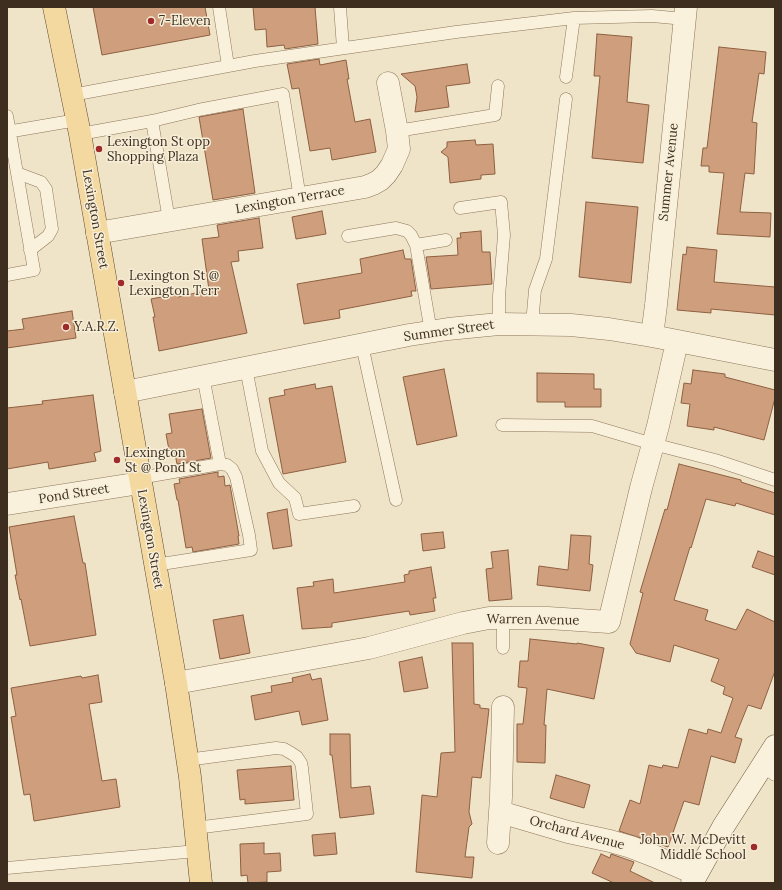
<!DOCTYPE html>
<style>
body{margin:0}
#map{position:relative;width:782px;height:890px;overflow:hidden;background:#f0e4c8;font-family:Lora,serif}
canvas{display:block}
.frame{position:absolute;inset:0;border:8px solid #3d2e20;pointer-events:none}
</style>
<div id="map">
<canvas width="782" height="890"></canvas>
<div class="frame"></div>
</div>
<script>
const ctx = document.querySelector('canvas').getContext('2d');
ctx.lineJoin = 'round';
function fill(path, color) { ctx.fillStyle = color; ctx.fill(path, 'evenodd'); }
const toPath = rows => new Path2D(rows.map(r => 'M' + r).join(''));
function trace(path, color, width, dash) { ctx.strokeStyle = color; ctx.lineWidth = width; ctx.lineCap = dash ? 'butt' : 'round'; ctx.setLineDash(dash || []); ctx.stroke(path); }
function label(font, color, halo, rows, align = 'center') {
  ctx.font = font + ' Lora,serif'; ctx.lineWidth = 3; ctx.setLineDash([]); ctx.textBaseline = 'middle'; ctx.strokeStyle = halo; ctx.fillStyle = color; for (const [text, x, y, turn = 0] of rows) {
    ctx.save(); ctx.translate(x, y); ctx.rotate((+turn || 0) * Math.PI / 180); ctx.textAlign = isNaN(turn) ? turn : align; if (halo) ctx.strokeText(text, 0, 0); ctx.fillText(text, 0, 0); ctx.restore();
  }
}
const building = toPath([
 [93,7,205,7,210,35,102,55,93,7],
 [253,7,315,7,318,44,285,49,284,45,267,47,266,29,255,30,253,7],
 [597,34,632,37,627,102,649,105,643,163,592,158,600,76,594,76,597,34],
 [719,47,766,52,764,74,759,73,752,122,757,123,754,174,745,173,740,212,771,213,770,237,717,234,724,173,709,172,709,166,701,166,703,148,707,148,719,47],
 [319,59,320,65,346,60,349,79,347,79,355,122,370,119,376,152,332,160,330,148,310,151,299,88,292,89,287,64,319,59],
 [467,64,470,83,446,86,449,107,415,112,417,97,415,86,401,74,467,64],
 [243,109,255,193,213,200,199,117,243,109],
 [475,140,476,145,493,144,495,174,481,175,481,179,450,183,448,157,441,152,447,147,447,142,475,140],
 [586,202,638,207,631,283,579,277,586,202],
 [322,211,326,234,296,239,292,217,322,211],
 [259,218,263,248,238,251,239,261,231,262,247,333,159,351,153,317,155,317,151,299,177,294,178,297,209,290,202,239,219,237,217,225,259,218],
 [481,231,482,252,490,252,492,284,431,289,426,257,458,255,457,238,461,238,460,233,481,231],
 [687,247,717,250,714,282,775,287,775,315,711,309,711,313,677,310,683,254,686,255,687,247],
 [403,250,405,259,411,259,416,291,411,291,412,296,339,310,340,318,304,324,297,284,362,273,360,259,403,250],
 [72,311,76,338,7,348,7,331,24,329,22,319,72,311],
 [444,369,457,436,417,445,403,377,444,369],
 [693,370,725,374,725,377,775,390,775,398,764,440,714,427,714,430,687,426,690,404,681,403,684,383,691,384,693,370],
 [537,373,594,374,594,389,601,389,601,407,565,407,565,402,537,402,537,373],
 [315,384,316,389,332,386,346,462,283,474,269,398,285,395,284,390,315,384],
 [93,395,101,451,94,453,96,461,49,469,48,462,7,469,7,408,43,404,42,401,93,395],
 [202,409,211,458,177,464,174,449,169,450,166,434,172,433,169,414,202,409],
 [679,464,741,480,741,482,775,493,775,515,736,503,735,506,706,499,691,548,690,547,674,600,708,610,705,620,736,630,747,609,775,622,775,671,761,709,748,705,735,737,742,739,735,763,711,756,699,805,684,801,668,847,619,831,630,800,640,804,649,765,662,768,663,765,678,768,689,729,707,734,708,729,721,733,733,698,723,694,725,687,711,681,719,659,674,645,670,662,636,653,630,644,643,593,640,592,665,509,667,510,679,464],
 [218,472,218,477,224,476,225,486,230,485,239,536,238,536,239,544,193,552,192,547,186,548,178,500,177,500,174,484,180,483,179,479,218,472],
 [287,509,292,546,273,549,267,513,287,509],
 [74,516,83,563,85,563,96,635,30,646,21,599,20,600,15,575,17,575,9,527,74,516],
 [443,532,445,548,423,551,421,534,443,532],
 [571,535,591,536,589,564,593,565,590,591,537,585,539,566,568,570,571,535],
 [508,550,512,599,489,601,486,569,493,568,491,552,508,550],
 [758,551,775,557,775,575,752,567,758,551],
 [431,567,436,598,433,598,435,611,410,615,409,611,332,623,332,627,302,629,297,588,314,586,313,582,333,579,334,593,405,582,404,575,409,574,409,571,431,567],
 [243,615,250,653,220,659,213,620,243,615],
 [530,639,577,644,577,643,604,648,594,699,547,689,544,725,546,725,545,763,517,762,517,724,523,724,527,688,518,687,520,661,528,661,530,639],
 [452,643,473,643,474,704,480,705,480,708,489,709,481,778,472,777,469,812,472,824,469,827,465,857,474,857,472,878,416,872,422,795,437,797,441,753,455,752,452,643],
 [422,657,428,688,404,692,399,662,422,657],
 [310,674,312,680,321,678,328,720,302,725,299,711,255,720,251,696,272,692,271,686,293,682,292,678,310,674],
 [98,675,102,702,89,704,102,781,116,779,120,807,34,821,30,794,24,795,11,717,16,716,11,688,81,676,82,678,98,675],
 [330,734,350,734,351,788,370,786,374,814,340,818,332,755,330,755,330,734],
 [291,766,294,800,245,804,245,799,240,800,237,770,291,766],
 [556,775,590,785,584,808,550,798,556,775],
 [335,833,337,854,314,856,312,835,335,833],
 [264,843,264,854,280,853,281,871,267,872,267,882,248,883,247,875,241,876,240,844,264,843],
 [601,854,610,858,611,854,634,862,630,871,655,883,614,883,592,873,601,854]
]);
fill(building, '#cf9f7d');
trace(building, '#8d5f41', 1);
const service = toPath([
 [219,7,228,66],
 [340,7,343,48],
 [566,77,574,18],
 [72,95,255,61,456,32,574,18,652,16,685,19],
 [7,116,34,270,7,275],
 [152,121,169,220],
 [397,131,495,115,498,86],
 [7,132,77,120],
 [80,134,152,121,198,110,283,94,300,198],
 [17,173,41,182,46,189,52,229,48,236,30,250],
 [460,208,501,202,504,235,499,296,499,324],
 [348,236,396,228,407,231,411,235,416,245,431,332],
 [416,245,446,240],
 [532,324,535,290,546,259,566,99],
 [362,345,396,500],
 [246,368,262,451,279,483,295,498,299,514,354,506],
 [203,376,220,464],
 [502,425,592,426,653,444,715,460,775,480],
 [139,478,220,464,227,465,232,469,236,477,249,535,251,550,155,565],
 [503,617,503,648],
 [187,760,276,748,284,749,291,753,297,757,301,763,302,768,307,814,195,828],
 [762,766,775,775],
 [7,868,197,851]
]);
const minor = toPath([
 [97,233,365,187,373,184,380,180,386,174,392,165,399,149,397,131,388,83],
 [652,336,656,305,686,7],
 [125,392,409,335,448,329,499,324,571,325,609,329,652,336,775,360],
 [7,504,140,483],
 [176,683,369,648,463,623,489,618,548,618,609,622,641,488,658,426,677,342],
 [500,812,568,832,610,841,631,847,654,856,696,874],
 [498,843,501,797,503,707]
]);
const secondary = toPath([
 [692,883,723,827,775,746]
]);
const primary = toPath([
 [54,7,80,134,176,683,190,777,201,883]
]);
trace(service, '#8d765c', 13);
trace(minor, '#8d765c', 23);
trace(secondary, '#6f573f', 23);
trace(primary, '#5b4430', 23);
trace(service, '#faf1dc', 12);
trace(minor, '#faf1dc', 22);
trace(secondary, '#faf1dc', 22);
trace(primary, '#f3d9a0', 22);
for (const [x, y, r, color] of [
 [151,21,4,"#9e2a2b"],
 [99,149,4,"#9e2a2b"],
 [121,283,4,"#9e2a2b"],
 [66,327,4,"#9e2a2b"],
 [117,460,4,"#9e2a2b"],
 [754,847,4,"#9e2a2b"]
]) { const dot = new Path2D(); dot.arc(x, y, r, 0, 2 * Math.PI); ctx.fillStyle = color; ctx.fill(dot); trace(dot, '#f7eed8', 1.5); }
label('13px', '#3d2e20', '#f7eed8', [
 ["7-Eleven",159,21],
 ["Lexington St opp",107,142],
 ["Shopping Plaza",107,157],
 ["Lexington St @",129,276],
 ["Lexington Terr",129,291],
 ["Y.A.R.Z.",74,327],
 ["Lexington",125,453],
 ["St @ Pond St",125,468],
 ["John W. McDevitt",746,840,"right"],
 ["Middle School",746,855,"right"]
], 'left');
label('13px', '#3d2e20', '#f7eed8', [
 ["Summer Avenue",669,172,-84],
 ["Lexington Terrace",290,200,-10],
 ["Lexington Street",95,219,80],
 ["Summer Street",449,331,-8],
 ["Pond Street",74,494,-9],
 ["Lexington Street",150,539,80],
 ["Warren Avenue",533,620,1],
 ["Orchard Avenue",577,833,15]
]);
</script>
